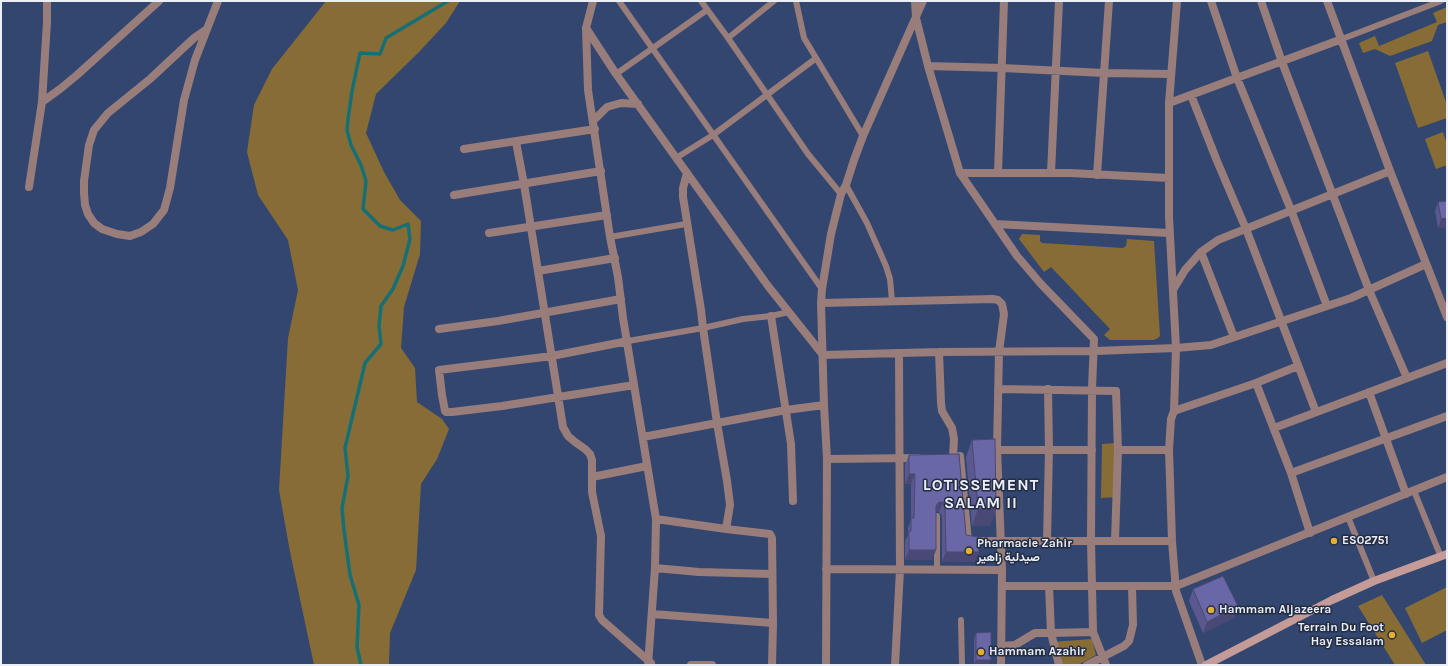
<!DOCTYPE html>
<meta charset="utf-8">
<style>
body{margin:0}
#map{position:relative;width:1448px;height:666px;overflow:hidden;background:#324670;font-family:Karla,sans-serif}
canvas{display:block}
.frame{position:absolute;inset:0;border:2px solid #eaeffa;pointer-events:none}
</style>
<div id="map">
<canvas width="1448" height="666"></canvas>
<div class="frame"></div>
</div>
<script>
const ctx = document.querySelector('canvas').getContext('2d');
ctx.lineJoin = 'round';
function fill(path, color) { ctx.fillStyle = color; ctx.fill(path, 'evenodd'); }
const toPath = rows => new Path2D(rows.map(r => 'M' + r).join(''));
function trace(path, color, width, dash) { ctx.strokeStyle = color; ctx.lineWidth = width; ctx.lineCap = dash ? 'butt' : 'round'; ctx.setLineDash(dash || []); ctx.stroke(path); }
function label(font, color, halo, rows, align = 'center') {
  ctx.font = font + ' Karla,Vazirmatn,sans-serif'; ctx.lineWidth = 3; ctx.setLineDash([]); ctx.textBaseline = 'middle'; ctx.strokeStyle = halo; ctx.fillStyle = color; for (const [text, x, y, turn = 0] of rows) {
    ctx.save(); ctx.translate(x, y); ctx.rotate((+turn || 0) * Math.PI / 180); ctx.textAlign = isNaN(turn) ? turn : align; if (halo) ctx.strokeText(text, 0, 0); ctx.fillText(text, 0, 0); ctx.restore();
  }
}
fill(toPath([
 [326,1,460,1,446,23,419,52,376,94,366,133,384,172,400,200,421,221,420,254,404,307,401,348,415,368,417,402,442,419,449,429,437,459,421,484,416,570,390,633,389,665,314,665,290,552,279,490,288,338,298,290,288,240,258,195,247,152,254,105,272,69],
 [1447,7,1447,22,1438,25,1432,41,1390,56,1375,49,1363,53,1359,43,1375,36,1379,46,1437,22,1433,13],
 [1428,51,1447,105,1447,118,1418,128,1395,63],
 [1443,132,1447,145,1447,165,1436,169,1425,139],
 [1022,234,1040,235,1040,241,1042,243,1123,248,1126,246,1127,239,1154,241,1160,336,1158,338,1154,340,1110,340,1104,335,1110,329,1051,267,1044,272,1019,239],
 [1116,443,1117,497,1101,498,1102,444],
 [1447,587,1447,630,1422,643,1405,608],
 [1382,595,1426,665,1395,665,1358,606],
 [1092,639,1096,655,1078,665,1063,665,1052,642]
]), '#876d35');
trace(toPath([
 [361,665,357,647,359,605,350,575,344,530,342,508,348,476,345,448,365,363,381,344,379,326,381,306,393,289,403,266,410,239,408,224,393,230,380,226,363,209,366,181,361,165,351,145,347,130,348,119,352,91,360,53,380,54,386,38,448,1]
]), '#176f76', 3.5);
trace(toPath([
 [619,1,822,289],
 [701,1,728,38,808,154,841,194],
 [796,1,804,38,863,136],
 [728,38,774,1],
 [1342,39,1441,1],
 [616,74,707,10],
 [676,158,713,135,815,59],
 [846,185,867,223,886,266,890,279,892,301],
 [610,237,686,224],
 [628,341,703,328,743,319,771,316,789,312],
 [1414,491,1441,557],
 [1348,517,1374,581],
 [937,570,937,516],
 [961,620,962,665]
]), '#997d7b', 6);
trace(toPath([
 [593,1,586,28,588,90,610,237,618,277,623,318,656,519,655,568,648,665],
 [915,1,916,18,928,66,960,173,1017,256,1041,284,1094,339,1092,389,1091,541,1093,632,1106,665],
 [1177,1,1169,103,1169,217,1176,348,1174,411,1171,419,1169,450,1172,541,1176,591,1202,665],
 [1211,1,1237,78,1291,210,1327,306],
 [1261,1,1282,62,1369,290,1407,378],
 [1327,1,1390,171,1447,317],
 [586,28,616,74,768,286,823,355,939,352,1095,351,1176,348,1211,345,1351,298,1426,264],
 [207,29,194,38,150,79,108,113,94,130,89,145,84,181,84,193,85,205,88,214,94,223,102,229,117,234,130,236,141,232,153,224,164,210,170,188,184,100,195,60,207,29,218,1],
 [928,66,1002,68,1104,73,1171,74],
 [1191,95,1217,161,1246,229,1316,412],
 [42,102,60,89,77,75,159,1],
 [1169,103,1342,39],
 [593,121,607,107,621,103,638,104],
 [516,142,524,184,563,427,568,436,575,442,585,449,590,454,592,460,592,492,601,536,599,615,602,620,651,663],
 [464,149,595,129],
 [687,173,683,188,683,197,701,310,703,328,717,423,727,481,730,505,726,529],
 [960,173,1070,173,1169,178],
 [998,173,1004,1],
 [1051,173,1059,1],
 [1097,175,1109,1],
 [29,187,42,102,47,22,47,1],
 [454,195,601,171],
 [995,224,1169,233],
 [489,233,607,215],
 [1201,252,1234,337],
 [538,271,615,258],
 [1173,290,1185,270,1201,252,1218,240,1390,171],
 [821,303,993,299,998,300,1002,304,1004,314,999,352,997,449,1002,570,1001,665],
 [771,316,791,444,793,501],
 [439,329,498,321,621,299],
 [628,341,552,356,439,370,442,395,445,411,446,412,452,412,502,406,634,385],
 [939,352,941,403,942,411,952,428,954,439,953,457],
 [1256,383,1291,473,1310,533],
 [998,389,1116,391,1118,450,1115,541],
 [1369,392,1406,494],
 [1174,411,1256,383,1298,366],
 [1274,428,1447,363],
 [643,437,786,410,824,405],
 [993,450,1092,450],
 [1118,450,1169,450],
 [960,456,968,541,1172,541],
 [827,459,918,458],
 [1291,473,1447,416],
 [592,477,647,466],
 [656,519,726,529,770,534,772,538,773,623,772,665],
 [1047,541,1049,449,1048,389],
 [655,568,699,572,772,574],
 [826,569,1002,570],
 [1002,586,1176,586,1447,477],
 [652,614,773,623],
 [1001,646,1015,645,1035,633,1051,633,1049,586],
 [691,665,712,665],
 [826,665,827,459,824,405,821,303,822,289,831,234,841,194,846,185,854,160,863,136,923,1],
 [895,665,900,570,899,353],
 [1059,665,1051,633,1093,632],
 [1087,665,1124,646,1129,641,1133,625,1132,586]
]), '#997d7b', 8);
trace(toPath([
 [1206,665,1332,600,1374,581,1447,554]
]), '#c59b97', 8);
fill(toPath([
 [1447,201,1447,227,1438,228,1435,211,1438,202],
 [972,440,996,509,990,526,972,526,966,457],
 [909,455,966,535,975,562,942,562,942,516,939,512,936,512,932,560,905,560,905,541,908,535,908,528,911,519,911,484,905,484,905,465],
 [1193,589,1238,606,1234,618,1203,633,1189,601],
 [976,633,989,665,974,665,974,639]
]), '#5a598f');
fill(toPath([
 [1447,218,1447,227,1438,228,1441,219],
 [909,474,915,474,911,484,905,484],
 [939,502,943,502,939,512,935,512,936,506],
 [978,509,996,509,990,526,972,526],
 [909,550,936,550,932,560,905,560],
 [946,552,979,552,975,562,942,562],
 [1238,606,1234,618,1203,633,1207,622],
 [976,660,991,660,989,665,974,665]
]), '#4a4874');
const building = toPath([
 [1447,201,1447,218,1441,219,1438,202,1447,201],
 [995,439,996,509,978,509,972,440,995,439],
 [959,454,966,535,978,537,979,552,946,552,945,506,943,502,939,502,936,506,936,550,909,550,909,531,911,531,911,518,914,518,915,474,909,474,909,455,959,454],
 [1223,576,1238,606,1207,622,1193,589,1223,576],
 [991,632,991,660,976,660,976,633,991,632]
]);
fill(building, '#6967a6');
trace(building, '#4a4874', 1);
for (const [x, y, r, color] of [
 [1334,541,4,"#e2af34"],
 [969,551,4,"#e2af34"],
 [1211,610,4,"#e2af34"],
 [1392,635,4,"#e2af34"],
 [981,652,4,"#e2af34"]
]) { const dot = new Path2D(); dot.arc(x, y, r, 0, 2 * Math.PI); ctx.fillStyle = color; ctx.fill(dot); trace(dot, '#242d41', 1.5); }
label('bold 12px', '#eaeffa', '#242d41', [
 ["ES02751",1342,541],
 ["Pharmacie Zahir",977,544],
 ["صيدلية زاهير",977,558],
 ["Hammam Aljazeera",1219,610],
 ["Terrain Du Foot",1384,628,"right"],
 ["Hay Essalam",1384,642,"right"],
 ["Hammam Azahir",989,652]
], 'left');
ctx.letterSpacing = '1px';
label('bold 16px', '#eaeffa', '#242d41', [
 ["LOTISSEMENT",981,485],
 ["SALAM II",981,503]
]);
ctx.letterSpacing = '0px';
</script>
